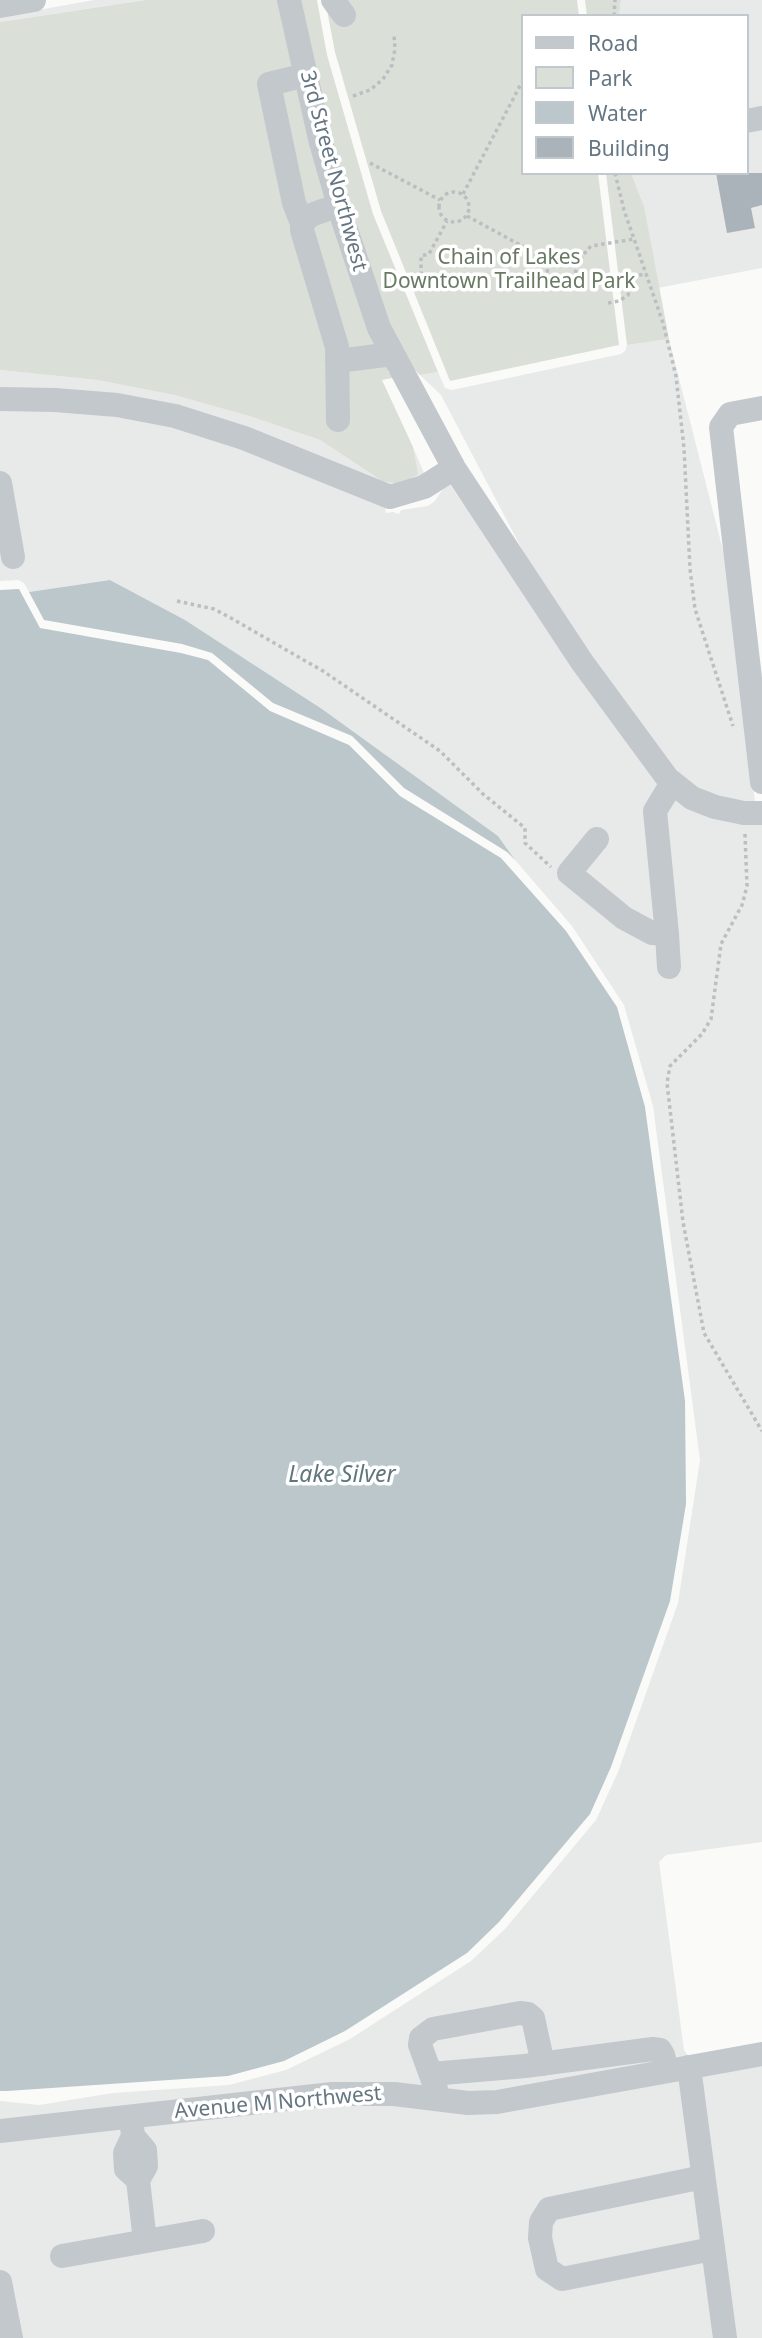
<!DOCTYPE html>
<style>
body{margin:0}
#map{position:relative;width:762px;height:2338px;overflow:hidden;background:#fafaf8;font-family:"Noto Sans",sans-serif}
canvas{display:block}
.legend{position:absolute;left:521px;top:14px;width:228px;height:161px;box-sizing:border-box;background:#fff;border:2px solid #c1c8cd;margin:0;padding:9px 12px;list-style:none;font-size:21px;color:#657683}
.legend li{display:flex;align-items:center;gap:14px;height:35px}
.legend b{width:35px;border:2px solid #c1c8cd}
</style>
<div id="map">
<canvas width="762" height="2338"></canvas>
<ul class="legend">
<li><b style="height:9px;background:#c3c8cc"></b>Road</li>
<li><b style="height:19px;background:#dadfd7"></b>Park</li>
<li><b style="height:19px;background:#bbc7cb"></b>Water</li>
<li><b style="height:19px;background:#aab3b9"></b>Building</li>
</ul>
</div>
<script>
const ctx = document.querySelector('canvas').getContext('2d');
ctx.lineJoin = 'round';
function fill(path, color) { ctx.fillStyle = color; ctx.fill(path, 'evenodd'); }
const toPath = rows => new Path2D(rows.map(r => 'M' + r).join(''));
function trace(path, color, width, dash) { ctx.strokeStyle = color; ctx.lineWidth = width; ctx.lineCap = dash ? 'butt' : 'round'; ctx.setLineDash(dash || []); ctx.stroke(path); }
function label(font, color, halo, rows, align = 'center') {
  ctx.font = font + ' "Noto Sans",sans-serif'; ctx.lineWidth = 7; ctx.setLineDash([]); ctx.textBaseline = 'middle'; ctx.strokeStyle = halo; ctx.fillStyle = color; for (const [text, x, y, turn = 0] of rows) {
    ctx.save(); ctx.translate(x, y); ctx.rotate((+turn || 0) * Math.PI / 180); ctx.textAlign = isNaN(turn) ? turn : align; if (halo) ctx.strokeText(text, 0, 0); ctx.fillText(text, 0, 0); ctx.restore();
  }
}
fill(toPath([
 [94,0,146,0,0,22,0,17],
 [621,0,762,0,762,107,746,110,746,16,619,16],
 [762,129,762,268,658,288,644,206,631,173,746,173,746,132],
 [669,339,728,570,755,802,717,797,696,788,674,772,590,656,525,555,441,395,420,375,438,372,445,388,452,390,621,354,625,351,627,345],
 [0,370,97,380,174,395,249,416,320,440,382,481,417,474,413,447,426,478,394,490,333,461,0,388],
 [0,410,70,411,155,422,242,448,385,508,386,513,393,512,399,514,401,510,428,506,434,502,443,489,449,485,448,482,660,786,762,824,762,1842,666,1855,659,1862,684,2050,688,2056,496,2091,0,2120,0,2101,39,2105,113,2093,229,2085,286,2070,350,2039,471,1961,505,1929,596,1820,618,1772,678,1603,700,1460,653,1106,624,1005,572,926,515,860,498,836,322,709,185,620,110,580,29,592,24,583,18,580,0,581],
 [762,2065,762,2338,0,2338,0,2142,350,2104]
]), '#e8e9e9');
fill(toPath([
 [146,0,280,0,389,369,388,372,392,375,392,378,382,380,413,447,418,474,402,484,382,481,320,440,249,416,174,395,97,380,0,370,0,22],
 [299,0,317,0,327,55,373,214,438,372,420,375,410,365,388,324,330,136],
 [325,0,577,0,579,16,522,16,522,173,598,173,619,345,450,381,381,211,335,52],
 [585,0,621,0,619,16,587,16],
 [606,173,631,173,644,206,669,339,627,345]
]), '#dadfd7');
fill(toPath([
 [110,580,185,620,322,709,498,836,515,860,507,852,404,788,352,736,273,703,212,653,182,644,44,620,29,592],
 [19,589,40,628,181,653,208,660,270,711,349,745,400,796,501,858,566,931,617,1007,645,1107,685,1401,686,1504,670,1601,611,1767,590,1814,499,1922,467,1953,345,2031,284,2061,228,2076,7,2091,0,2091,0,590]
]), '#bbc7cb');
fill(toPath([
 [716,173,762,173,762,205,751,208,755,228,727,233]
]), '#aab3b9');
trace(toPath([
 [614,16,615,0],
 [353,96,370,90,383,79,392,65,395,49,394,35],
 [370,163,440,200],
 [615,173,624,210,663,323,676,376,684,448,690,569,695,609,733,726],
 '439 207a15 15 0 1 1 30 0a15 15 0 1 1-30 0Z',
 [463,194,522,82],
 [467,216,535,253,546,265,551,287],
 [575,273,583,255,591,246,634,239],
 [421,289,421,256,429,254,447,221],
 [608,303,619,301,628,295,630,288,629,279,646,273],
 [177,601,214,609,229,617,323,671,440,751,483,794,525,828,525,843,551,867],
 [745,834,747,886,742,905,721,944,711,1019,702,1034,670,1066,667,1083,683,1222,704,1333,762,1431]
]), '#bbbfc2', 3.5, [3.5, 3.5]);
trace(toPath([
 [289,0,320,139,343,220,379,328,454,468,582,662,668,779,692,798,715,807,744,813,762,813],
 [333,0,344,15],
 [0,6,34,0],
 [746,121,762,118],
 [302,223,294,203,269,84,306,75],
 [337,361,393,354],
 [0,399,55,400,117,405,175,416,244,438,390,497,424,487,454,468],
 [762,408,730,414,721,427,762,782],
 [338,420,337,347,302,230,302,223,311,215,339,205],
 [0,483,13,557],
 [597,839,569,873,624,918,652,933,667,934,655,811,672,783],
 [667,934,669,967],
 [689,2067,725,2338],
 [431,2074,525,2066,653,2049,660,2050,663,2055,667,2071],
 [436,2089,420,2045,421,2038,433,2029,520,2013,528,2014,533,2018,543,2064],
 [131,2117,133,2136,125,2153,126,2169,138,2180,146,2166,145,2150,133,2136],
 [0,2131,332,2094,394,2094,468,2103,497,2102,762,2054],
 [703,2177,549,2209,541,2222,540,2238,547,2269,562,2279,712,2249],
 [138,2180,145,2241],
 [62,2256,203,2231],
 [0,2282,11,2338]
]), '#c3c8cc', 24);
label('21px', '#657683', '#fff', [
 ["3rd Street Northwest",333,171,75],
 ["Avenue M Northwest",278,2103,-5]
]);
label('21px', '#687a64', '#fff', [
 ["Chain of Lakes",509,258],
 ["Downtown Trailhead Park",509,282]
]);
label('italic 23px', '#60757c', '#fff', [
 ["Lake Silver",342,1475]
]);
</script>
